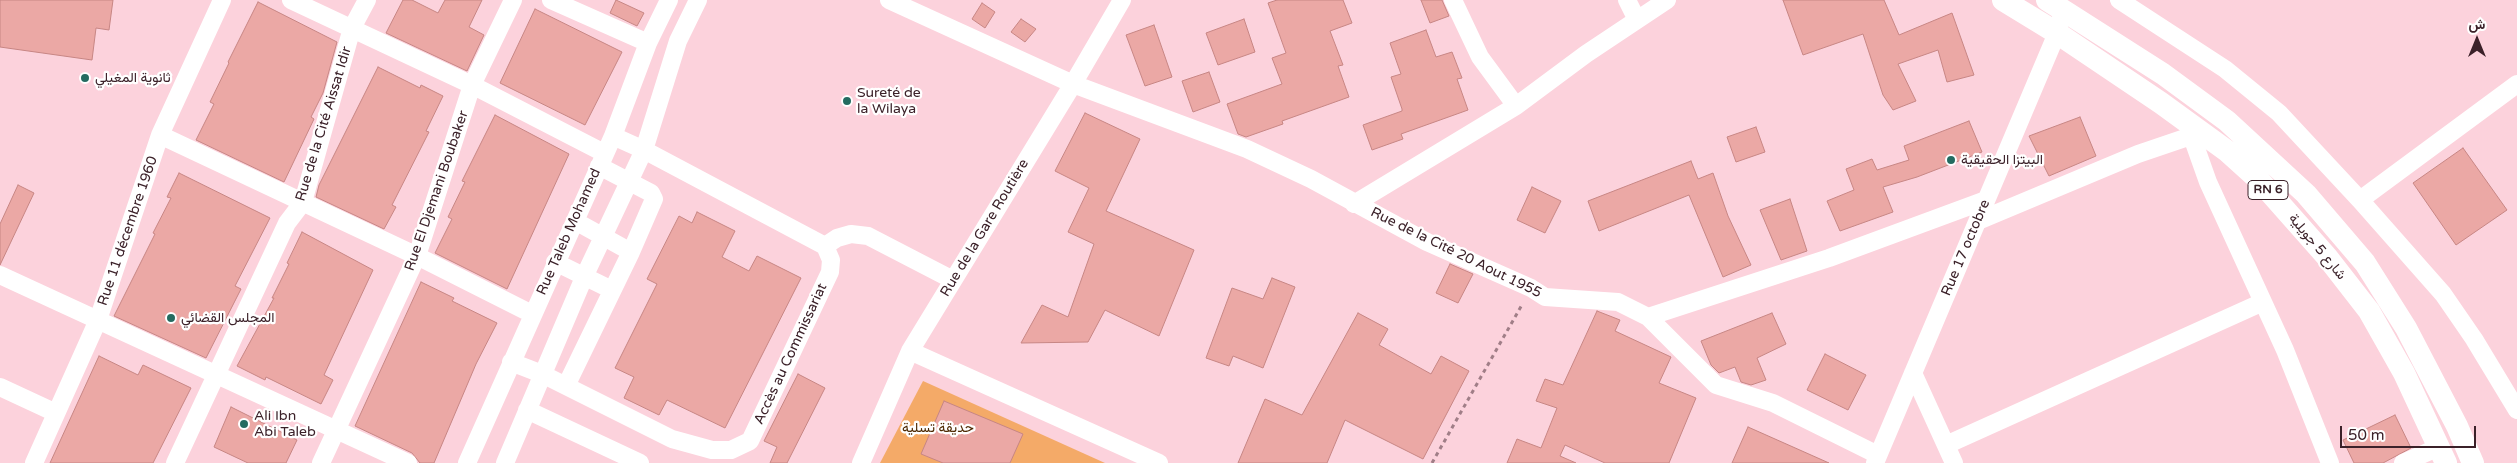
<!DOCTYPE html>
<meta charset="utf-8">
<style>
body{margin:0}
#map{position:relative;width:2517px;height:463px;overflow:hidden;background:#fcd2dc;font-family:"Varela Round",Vazirmatn,sans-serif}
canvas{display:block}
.north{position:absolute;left:2452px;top:15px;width:50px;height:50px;-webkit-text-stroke:4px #fff;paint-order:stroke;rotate:0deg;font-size:14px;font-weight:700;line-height:20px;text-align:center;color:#3b2129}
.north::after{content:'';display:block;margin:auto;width:18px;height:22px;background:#3b2129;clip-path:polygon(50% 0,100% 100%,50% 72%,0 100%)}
.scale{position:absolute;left:2340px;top:426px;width:136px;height:22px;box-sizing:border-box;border:2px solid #3b2129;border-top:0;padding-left:6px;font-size:15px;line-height:18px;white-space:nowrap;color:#3b2129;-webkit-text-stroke:4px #fff;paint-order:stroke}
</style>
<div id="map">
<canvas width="2517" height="463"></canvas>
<div class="north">ش</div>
<div class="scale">50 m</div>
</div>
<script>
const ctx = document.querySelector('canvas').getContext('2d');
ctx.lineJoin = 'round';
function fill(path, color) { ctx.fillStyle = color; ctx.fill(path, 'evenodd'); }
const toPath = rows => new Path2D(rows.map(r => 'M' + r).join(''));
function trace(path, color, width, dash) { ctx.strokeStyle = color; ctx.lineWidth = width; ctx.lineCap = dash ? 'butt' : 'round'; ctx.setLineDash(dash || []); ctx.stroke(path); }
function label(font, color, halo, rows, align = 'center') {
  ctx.font = font + ' "Varela Round",Vazirmatn,sans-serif'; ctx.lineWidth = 4.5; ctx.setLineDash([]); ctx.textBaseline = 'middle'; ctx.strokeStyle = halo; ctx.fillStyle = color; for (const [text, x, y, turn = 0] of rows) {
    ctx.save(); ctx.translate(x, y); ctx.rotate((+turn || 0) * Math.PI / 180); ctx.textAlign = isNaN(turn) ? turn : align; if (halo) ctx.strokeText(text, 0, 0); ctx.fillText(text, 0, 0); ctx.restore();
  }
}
fill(toPath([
 [923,381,1105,463,880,463]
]), '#f4aa68');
const building = toPath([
 [0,0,113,0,109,30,96,28,92,60,0,47,0,0],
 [403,0,412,0,438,13,445,0,482,0,469,27,484,35,467,71,386,33,403,0],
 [616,0,644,13,637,26,610,13,616,0],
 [1277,0,1343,0,1352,23,1330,31,1343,65,1338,66,1349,97,1282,121,1283,124,1246,137,1238,134,1227,104,1282,84,1272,58,1286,53,1268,3,1277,0],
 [1421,0,1442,0,1449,16,1430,23,1421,0],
 [1783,0,1884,0,1899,35,1952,13,1974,75,1947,82,1938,50,1898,64,1916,101,1893,110,1883,95,1863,34,1803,55,1783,0],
 [258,2,337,42,323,93,311,117,314,119,284,182,196,140,214,104,210,102,229,63,228,62,258,2],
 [982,3,995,12,985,28,972,19,982,3],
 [535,9,622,52,585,125,500,83,535,9],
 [1021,19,1036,29,1025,42,1011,32,1021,19],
 [1244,19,1255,52,1218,65,1206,33,1244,19],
 [1154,25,1172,77,1145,86,1126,35,1154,25],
 [1426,30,1436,57,1452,52,1462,78,1457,79,1468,110,1401,134,1403,139,1372,150,1363,125,1402,111,1402,109,1391,77,1401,74,1390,43,1426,30],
 [378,67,420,88,421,85,443,96,426,131,429,132,392,205,396,207,384,229,316,197,319,185,378,67],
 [1209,72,1220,102,1193,112,1182,81,1209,72],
 [1085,113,1140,139,1106,211,1194,250,1159,336,1105,310,1088,342,1021,343,1042,305,1068,317,1094,244,1068,232,1089,188,1055,171,1085,113],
 [495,115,569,154,507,289,435,253,452,219,448,217,465,182,462,181,495,115],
 [2080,117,2096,156,2049,176,2029,136,2080,117],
 [1969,121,1982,152,1917,177,1883,187,1893,212,1840,231,1827,201,1854,190,1846,169,1872,159,1877,170,1909,160,1904,146,1969,121],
 [1756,127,1765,152,1736,162,1727,137,1756,127],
 [2463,148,2507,210,2456,245,2413,183,2463,148],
 [1691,161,1698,179,1713,173,1728,216,1751,265,1723,277,1689,195,1599,231,1588,201,1691,161],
 [179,173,270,218,235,286,241,289,206,358,114,316,155,234,153,233,171,198,167,197,179,173],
 [18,185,34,193,0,265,0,224,18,185],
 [1532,187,1561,201,1545,233,1517,220,1532,187],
 [1790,199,1807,251,1781,260,1760,210,1790,199],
 [697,212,735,231,722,257,749,271,757,256,801,278,725,428,667,400,659,415,624,398,634,377,615,368,657,284,647,279,679,216,692,223,697,212],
 [302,232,373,270,324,375,333,380,321,404,266,377,265,380,237,366,274,298,272,298,289,264,287,263,302,232],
 [1450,264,1473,274,1458,303,1436,293,1450,264],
 [1272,278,1295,287,1263,368,1233,356,1229,366,1206,358,1232,288,1263,299,1272,278],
 [421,282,454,298,452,301,497,323,476,364,434,463,420,463,412,453,355,426,421,282],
 [1597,311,1620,320,1615,331,1671,357,1659,383,1696,398,1669,463,1605,463,1565,445,1560,456,1576,463,1507,463,1517,439,1541,448,1557,408,1536,401,1545,379,1563,385,1597,311],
 [1358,313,1388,329,1379,345,1431,374,1441,356,1469,371,1423,459,1345,420,1327,463,1238,463,1265,399,1302,415,1358,313],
 [1772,313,1786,344,1757,358,1766,380,1751,385,1741,382,1735,367,1719,373,1711,365,1701,341,1772,313],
 [1825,354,1866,375,1848,410,1807,390,1825,354],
 [99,356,138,375,143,365,191,388,153,463,50,463,99,356],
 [798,374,825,388,787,463,770,463,777,447,764,441,798,374],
 [944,401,1023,434,1010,463,943,463,921,454,944,401],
 [231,407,297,440,286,463,248,463,214,447,231,407],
 [2395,415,2411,448,2383,463,2354,463,2343,440,2395,415],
 [1748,427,1829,463,1732,463,1748,427]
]);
fill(building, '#eba8a5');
trace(building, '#c78684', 1);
trace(toPath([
 [1432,463,1523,303]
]), '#a07e87', 3, [4, 4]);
trace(toPath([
 [291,0,472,85,604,153],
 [551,0,648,43],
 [889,0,1073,84,1247,149,1311,179,1427,242,1531,288,1545,297,1618,302,1648,317,1716,385,1773,403,1878,455],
 [1453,0,1480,57,1516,106],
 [1627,0,1637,20],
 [2119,0,2225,69,2279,113,2360,200,2443,294,2474,339,2517,410],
 [2186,120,2208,182,2285,350,2330,463],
 [160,135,417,256,532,314],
 [2360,200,2517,84],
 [1354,204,1516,106,1586,54,1667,0],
 [575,221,631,252],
 [1978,221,2138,154,2191,136],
 [825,246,837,238,851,234,868,236,953,280],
 [555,262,612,290],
 [0,275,408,463],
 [1648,317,1829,258,1986,200],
 [910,351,1159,463],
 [511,362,542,374,672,439,712,450,731,450,750,441,830,272,831,260,825,246,644,150,613,136],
 [1913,373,1954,463],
 [566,386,631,252,654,199,651,193,599,166],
 [0,387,56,413],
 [527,410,640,463],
 [1946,445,2263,302],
 [34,463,98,320,160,135,222,0],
 [175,463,287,223,303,202,352,28,367,0],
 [321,463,417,256,472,85,513,0],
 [467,463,613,136,648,43,669,0],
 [505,463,585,275,644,150,678,41,698,0],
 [861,463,910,351,1073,84,1122,0],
 [1875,463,2057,33,2060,21],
 [2403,463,2439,447]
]), '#fff', 18);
trace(toPath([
 [2003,0,2057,33,2161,103,2227,151,2258,179,2327,257,2369,311,2404,373,2446,463],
 [2047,0,2163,74,2227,121,2306,194,2365,263,2406,328,2457,426,2473,463]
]), '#fff', 22);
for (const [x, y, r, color] of [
 [85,78,5,"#246b60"],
 [847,101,5,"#246b60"],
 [1951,160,5,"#246b60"],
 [171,318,5,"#246b60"],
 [244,424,5,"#246b60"]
]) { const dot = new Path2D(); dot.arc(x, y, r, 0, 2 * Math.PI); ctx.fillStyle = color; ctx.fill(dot); trace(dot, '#fff', 2); }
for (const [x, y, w] of [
 [2268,190,40]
]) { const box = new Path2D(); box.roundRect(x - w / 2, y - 9.5, w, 19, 4); ctx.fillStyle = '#fff'; ctx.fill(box); trace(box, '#3b2129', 1); }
label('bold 12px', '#3b2129', null, [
 ["RN 6",2268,190]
]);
label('14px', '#3b2129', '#fff', [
 ["ثانوية المغيلي",95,78],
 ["Sureté de",857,93],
 ["la Wilaya",857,109],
 ["البيتزا الحقيقية",1961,160],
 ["المجلس القضائي",181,318],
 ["Ali Ibn",254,416],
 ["Abi Taleb",254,432]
], 'left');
label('14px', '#3b2129', '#fff', [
 ["Rue de la Cité Aissat Idir",324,124,-73],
 ["Rue El Djemani Boubaker",437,191,-71],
 ["Rue de la Gare Routière",985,228,-59],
 ["Rue 11 décembre 1960",128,231,-71],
 ["Rue Taleb Mohamed",569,232,-66],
 ["شارع 5 جويلية",2317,247,50],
 ["Rue 17 octobre",1966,248,-67],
 ["Rue de la Cité 20 Aout 1955",1456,253,26],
 ["Accès au Commissariat",791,354,-65]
]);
label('14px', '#4d2902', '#fff', [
 ["حديقة تسلية",938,428]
]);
</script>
